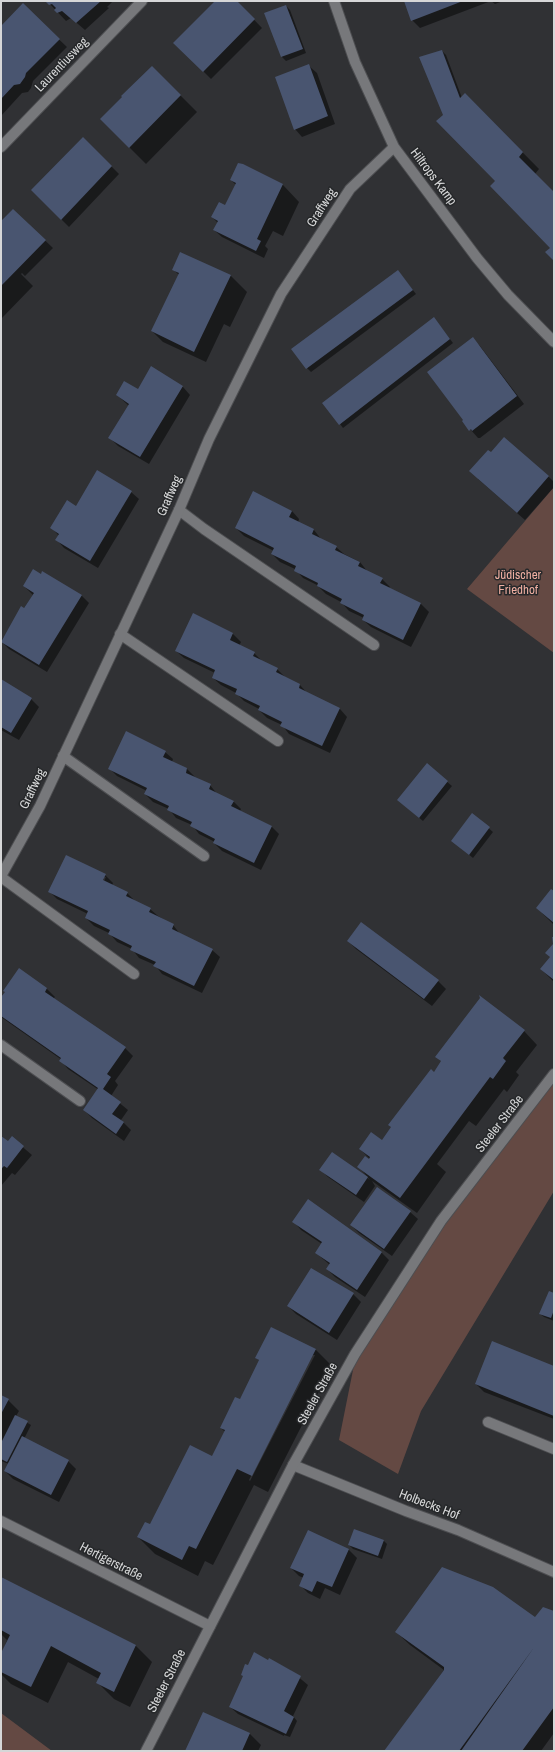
<!DOCTYPE html>
<meta charset="utf-8">
<style>
body{margin:0}
#map{position:relative;width:555px;height:1752px;overflow:hidden;background:#303134;font-family:"Archivo Narrow",sans-serif}
canvas{display:block}
.frame{position:absolute;inset:0;border:2px solid #d6d7d8;pointer-events:none}
</style>
<div id="map">
<canvas width="555" height="1752"></canvas>
<div class="frame"></div>
</div>
<script>
const ctx = document.querySelector('canvas').getContext('2d');
ctx.lineJoin = 'round';
function fill(path, color) { ctx.fillStyle = color; ctx.fill(path, 'evenodd'); }
const toPath = rows => new Path2D(rows.map(r => 'M' + r).join(''));
function trace(path, color, width, dash) { ctx.strokeStyle = color; ctx.lineWidth = width; ctx.lineCap = dash ? 'butt' : 'round'; ctx.setLineDash(dash || []); ctx.stroke(path); }
function label(font, color, halo, rows, align = 'center') {
  ctx.font = font + ' "Archivo Narrow",sans-serif'; ctx.lineWidth = 3; ctx.setLineDash([]); ctx.textBaseline = 'middle'; ctx.strokeStyle = halo; ctx.fillStyle = color; for (const [text, x, y, turn = 0] of rows) {
    ctx.save(); ctx.translate(x, y); ctx.rotate((+turn || 0) * Math.PI / 180); ctx.textAlign = isNaN(turn) ? turn : align; if (halo) ctx.strokeText(text, 0, 0); ctx.fillText(text, 0, 0); ctx.restore();
  }
}
fill(toPath([
 [554,487,554,653,467,589],
 [554,1076,554,1191,421,1411,398,1474,339,1440,356,1355,439,1231],
 [1,1713,52,1751,1,1751]
]), '#644943');
fill(toPath([
 [47,1,113,1,107,7,109,8,85,30,71,18,66,21],
 [216,1,236,1,262,28,211,79,175,43],
 [405,1,491,1,420,28,412,20],
 [491,1,503,1,495,4],
 [23,5,67,47,33,81,31,88,28,92,22,93,1,116,1,28],
 [286,6,290,10,306,53,286,61,282,57,266,14],
 [442,51,446,55,462,98,465,94,539,169,535,174,554,193,554,259,552,248,444,115],
 [309,66,317,73,335,124,302,137,295,129],
 [152,67,197,112,146,164,101,119],
 [83,138,119,174,69,227,32,190],
 [242,165,283,185,299,202,283,236,273,231,265,246,268,249,264,258,222,237,214,230,218,223,212,217,226,207,236,185,231,180],
 [13,210,53,248,25,276,22,273,21,274,33,286,1,319,1,223],
 [180,253,231,276,247,292,230,327,224,324,206,362,163,342,152,331,179,275,173,269],
 [398,271,416,294,311,372,307,368],
 [437,322,453,343,343,428,340,424],
 [472,339,480,346,524,404,480,438,478,438,463,421],
 [151,367,183,387,190,395,149,464,118,446,110,438,129,406,117,395,138,390],
 [548,476,554,482,554,487,525,520,478,479],
 [131,492,139,499,98,568,64,548,57,540,59,536,52,528,76,507],
 [292,511,299,519,298,523,314,530,321,539,336,547,344,554,360,562,367,571,382,579,390,587,389,588,421,604,429,612,411,647,371,627,363,620,364,618,349,611,341,602,326,594,317,585,303,578,295,569,280,562,272,554,274,551,244,536,236,528],
 [24,586,81,595,89,603,47,672,9,649,1,641,33,595],
 [193,615,233,634,241,642,239,646,254,653,262,661,277,669,285,677,300,685,307,693,340,709,347,717,330,753,289,734,282,725,267,718,259,710,259,709,244,701,236,693,221,685,213,678,215,673,184,658,176,651],
 [1,680,31,699,39,707,19,740,1,730],
 [165,752,173,759,172,762,187,769,195,777,210,785,217,794,233,801,241,809,240,811,271,826,279,834,261,870,222,851,214,843,215,842,199,834,192,825,176,818,169,809,153,802,145,794,147,791,117,776,109,768],
 [427,765,452,786,423,821,398,800],
 [472,814,493,832,473,858,456,844],
 [105,875,113,883,112,886,127,893,135,901,150,909,158,916,173,925,180,934,212,950,220,957,202,993,162,974,155,965,139,958,132,949,117,942,109,933,94,926,86,918,88,914,57,899,49,891],
 [104,877,106,877,102,885],
 [554,892,554,925,537,908],
 [554,938,554,982,541,969,551,957],
 [348,941,438,981,446,989,432,1006,356,949],
 [19,970,47,989,55,997,53,999,125,1048,133,1056,115,1081,118,1085,111,1096,128,1110,121,1120,131,1130,124,1141,92,1118,84,1110,99,1090,68,1069,61,1061,62,1060,1,1017,1,999],
 [524,1031,537,1045,516,1072,519,1075,507,1092,504,1089,476,1126,469,1121,437,1164,446,1172,417,1213,372,1181,375,1186,364,1202,328,1177,321,1170,332,1153,370,1180,359,1167,371,1160,360,1149,382,1141,442,1062,437,1057],
 [1,1137,8,1143,12,1138,32,1155,15,1175,12,1173,1,1186],
 [308,1200,382,1253,389,1260,365,1297,335,1277,327,1269,330,1265,316,1253,322,1244,301,1230,294,1222],
 [410,1212,418,1219,392,1256,359,1233,351,1225],
 [311,1269,353,1294,361,1302,337,1340,296,1314,288,1306],
 [554,1294,554,1321,544,1317,540,1314],
 [272,1329,316,1350,332,1366,268,1492,254,1485,213,1565,205,1561,198,1576,155,1554,138,1537,213,1458,225,1432,221,1428,240,1400,260,1361,256,1358],
 [312,1355,315,1355,250,1481,249,1480],
 [554,1367,554,1419,484,1392,476,1384],
 [1,1396,8,1400,19,1411,16,1416,31,1425,24,1439,68,1461,76,1469,59,1502,13,1479,5,1471,9,1464,1,1461],
 [308,1532,349,1550,357,1558,340,1595,325,1588,320,1599,308,1593,300,1585,304,1578,299,1576,291,1568],
 [383,1540,387,1544,382,1559,353,1549,349,1545],
 [1,1578,136,1646,152,1662,130,1707,114,1699,97,1682,99,1679,68,1662,48,1703,11,1684,1,1674,1,1656,7,1640,1,1634],
 [554,1612,554,1733,541,1751,385,1751,444,1670,410,1645,396,1632,535,1619],
 [269,1659,290,1670,308,1685,293,1716,297,1721,290,1737,284,1735,284,1736,238,1714,230,1707,248,1666,268,1661],
 [250,1734,261,1745,258,1751,186,1751]
]), '#0007');
fill(toPath([
 [45,1,101,1,76,23,62,11,57,13,54,10,56,8,52,4,49,5],
 [215,1,237,1,255,19,203,72,173,43],
 [404,1,463,1,411,21],
 [23,3,60,39,26,73,25,77,20,84,14,85,1,99,1,26],
 [286,5,303,49,281,57,264,13],
 [442,50,460,98,465,93,523,152,519,157,554,192,554,261,545,252,550,248,490,186,495,181,436,121,443,115,419,57],
 [309,64,328,116,294,130,275,77],
 [152,66,181,95,129,148,100,119,122,97,121,96],
 [83,137,112,166,61,220,31,190],
 [238,163,243,164,283,184,257,239,261,241,256,251,213,230,218,221,211,217,219,202,225,205,236,183,230,180],
 [13,209,46,240,1,286,1,221],
 [180,252,231,275,194,352,151,331,179,273,172,270],
 [398,270,413,290,306,369,291,349],
 [434,317,450,339,339,425,322,403],
 [473,337,517,396,472,431,471,429,469,431,462,421,463,420,427,372],
 [151,366,183,386,140,457,108,438,129,404,116,395,124,381,138,389],
 [504,437,549,476,517,513,469,471,488,450,491,452],
 [97,470,132,491,90,561,55,540,59,534,50,528,67,500,76,506],
 [253,491,292,511,289,517,314,529,312,534,337,546,335,550,360,562,358,566,383,578,380,583,421,603,403,640,362,620,364,615,340,603,342,599,317,586,318,583,294,571,296,566,271,554,274,548,235,528],
 [33,569,41,574,42,571,82,595,39,665,1,642,21,606,24,608,34,593,23,586],
 [193,613,233,633,230,640,255,652,253,656,278,668,276,672,300,684,299,688,340,708,322,746,280,726,282,722,258,710,260,706,235,694,237,689,212,678,215,670,175,651],
 [1,679,32,698,11,733,1,727],
 [126,731,166,751,163,757,187,768,186,773,211,784,209,789,234,801,231,806,272,826,254,863,213,843,215,839,190,826,192,822,167,810,169,806,144,794,147,788,108,769],
 [427,763,448,781,419,818,397,800],
 [472,813,490,827,469,855,451,841],
 [66,855,106,874,103,880,128,892,126,896,151,908,149,912,174,924,172,929,213,949,194,986,153,966,156,962,130,950,132,946,108,934,110,930,85,918,88,911,48,892],
 [551,889,554,891,554,923,536,908],
 [361,922,439,980,424,999,347,941],
 [552,937,554,937,554,980,540,969,550,957,545,953,553,944],
 [19,968,47,988,45,992,126,1047,107,1074,111,1077,103,1089,121,1102,112,1114,124,1122,116,1134,83,1110,98,1088,59,1061,61,1058,1,1016,1,997,5,992,3,991],
 [479,995,525,1030,503,1058,506,1061,493,1079,490,1077,400,1198,357,1167,365,1156,369,1159,370,1157,359,1149,371,1132,382,1140,391,1127,388,1125,431,1069,434,1072,441,1061,435,1057,480,998],
 [1,1136,8,1141,12,1136,24,1146,7,1168,4,1166,1,1169],
 [332,1152,368,1177,356,1195,319,1170],
 [377,1187,411,1211,384,1249,350,1225],
 [308,1199,382,1252,357,1290,326,1269,330,1263,315,1253,322,1242,292,1222],
 [311,1268,354,1293,329,1333,287,1306],
 [549,1291,554,1293,554,1310,551,1318,539,1314],
 [271,1327,316,1349,252,1476,237,1469,196,1549,189,1546,182,1560,137,1537,145,1522,150,1524,190,1445,212,1456,225,1430,220,1428,235,1397,240,1399,259,1360,255,1358],
 [492,1341,554,1366,554,1416,475,1384],
 [1,1395,9,1399,1,1414],
 [15,1415,28,1421,7,1462,1,1459,1,1443],
 [22,1436,69,1460,51,1495,4,1471],
 [354,1529,384,1540,378,1556,348,1545],
 [308,1530,349,1549,332,1587,317,1581,312,1592,299,1586,304,1574,290,1568],
 [442,1567,493,1587,535,1617,543,1607,554,1611,554,1707,522,1751,461,1751,535,1646,459,1751,384,1751,444,1670,444,1667,395,1632],
 [1,1577,136,1645,114,1692,96,1683,101,1673,51,1646,31,1687,1,1672,1,1653,10,1635,1,1630],
 [254,1652,268,1660,269,1658,301,1676,284,1711,294,1717,286,1734,229,1707,243,1676,241,1675,245,1664,248,1665],
 [203,1712,250,1733,242,1751,185,1751]
]), '#495570');
const service = toPath([
 [179,510,204,529,374,645],
 [120,634,278,741],
 [63,756,204,856],
 [1,877,134,974],
 [1,1045,80,1101]
]);
const minor = toPath([
 [334,1,355,62,394,147,477,258,508,295,554,342],
 [1,147,142,1],
 [1,876,40,806,179,510,209,439,281,294,350,189,394,147],
 [488,1422,554,1449],
 [293,1465,406,1511,458,1530,554,1572],
 [1,1521,210,1626]
]);
const secondary = toPath([
 [146,1751,293,1465,355,1354,441,1221,554,1074]
]);
trace(service, '#4d4e51', 12);
trace(minor, '#4d4e51', 12);
trace(secondary, '#4d4e51', 12);
trace(service, '#77787b', 10);
trace(minor, '#77787b', 10);
trace(secondary, '#77787b', 10);
label('13px', '#d6d7d8', '#26282a', [
 ["Laurentiusweg",62,65,-46],
 ["Hiltrops Kamp",433,177,53],
 ["Graffweg",322,208,-57],
 ["Graffweg",170,496,-66],
 ["Graffweg",33,789,-64],
 ["Steeler Straße",500,1124,-52],
 ["Steeler Straße",318,1394,-61],
 ["Holbecks Hof",429,1505,21],
 ["Hertigerstraße",111,1562,27],
 ["Steeler Straße",167,1681,-63]
]);
label('13px', '#eeaea1', '#26282a', [
 ["Jüdischer",518,576],
 ["Friedhof",518,591]
]);
</script>
